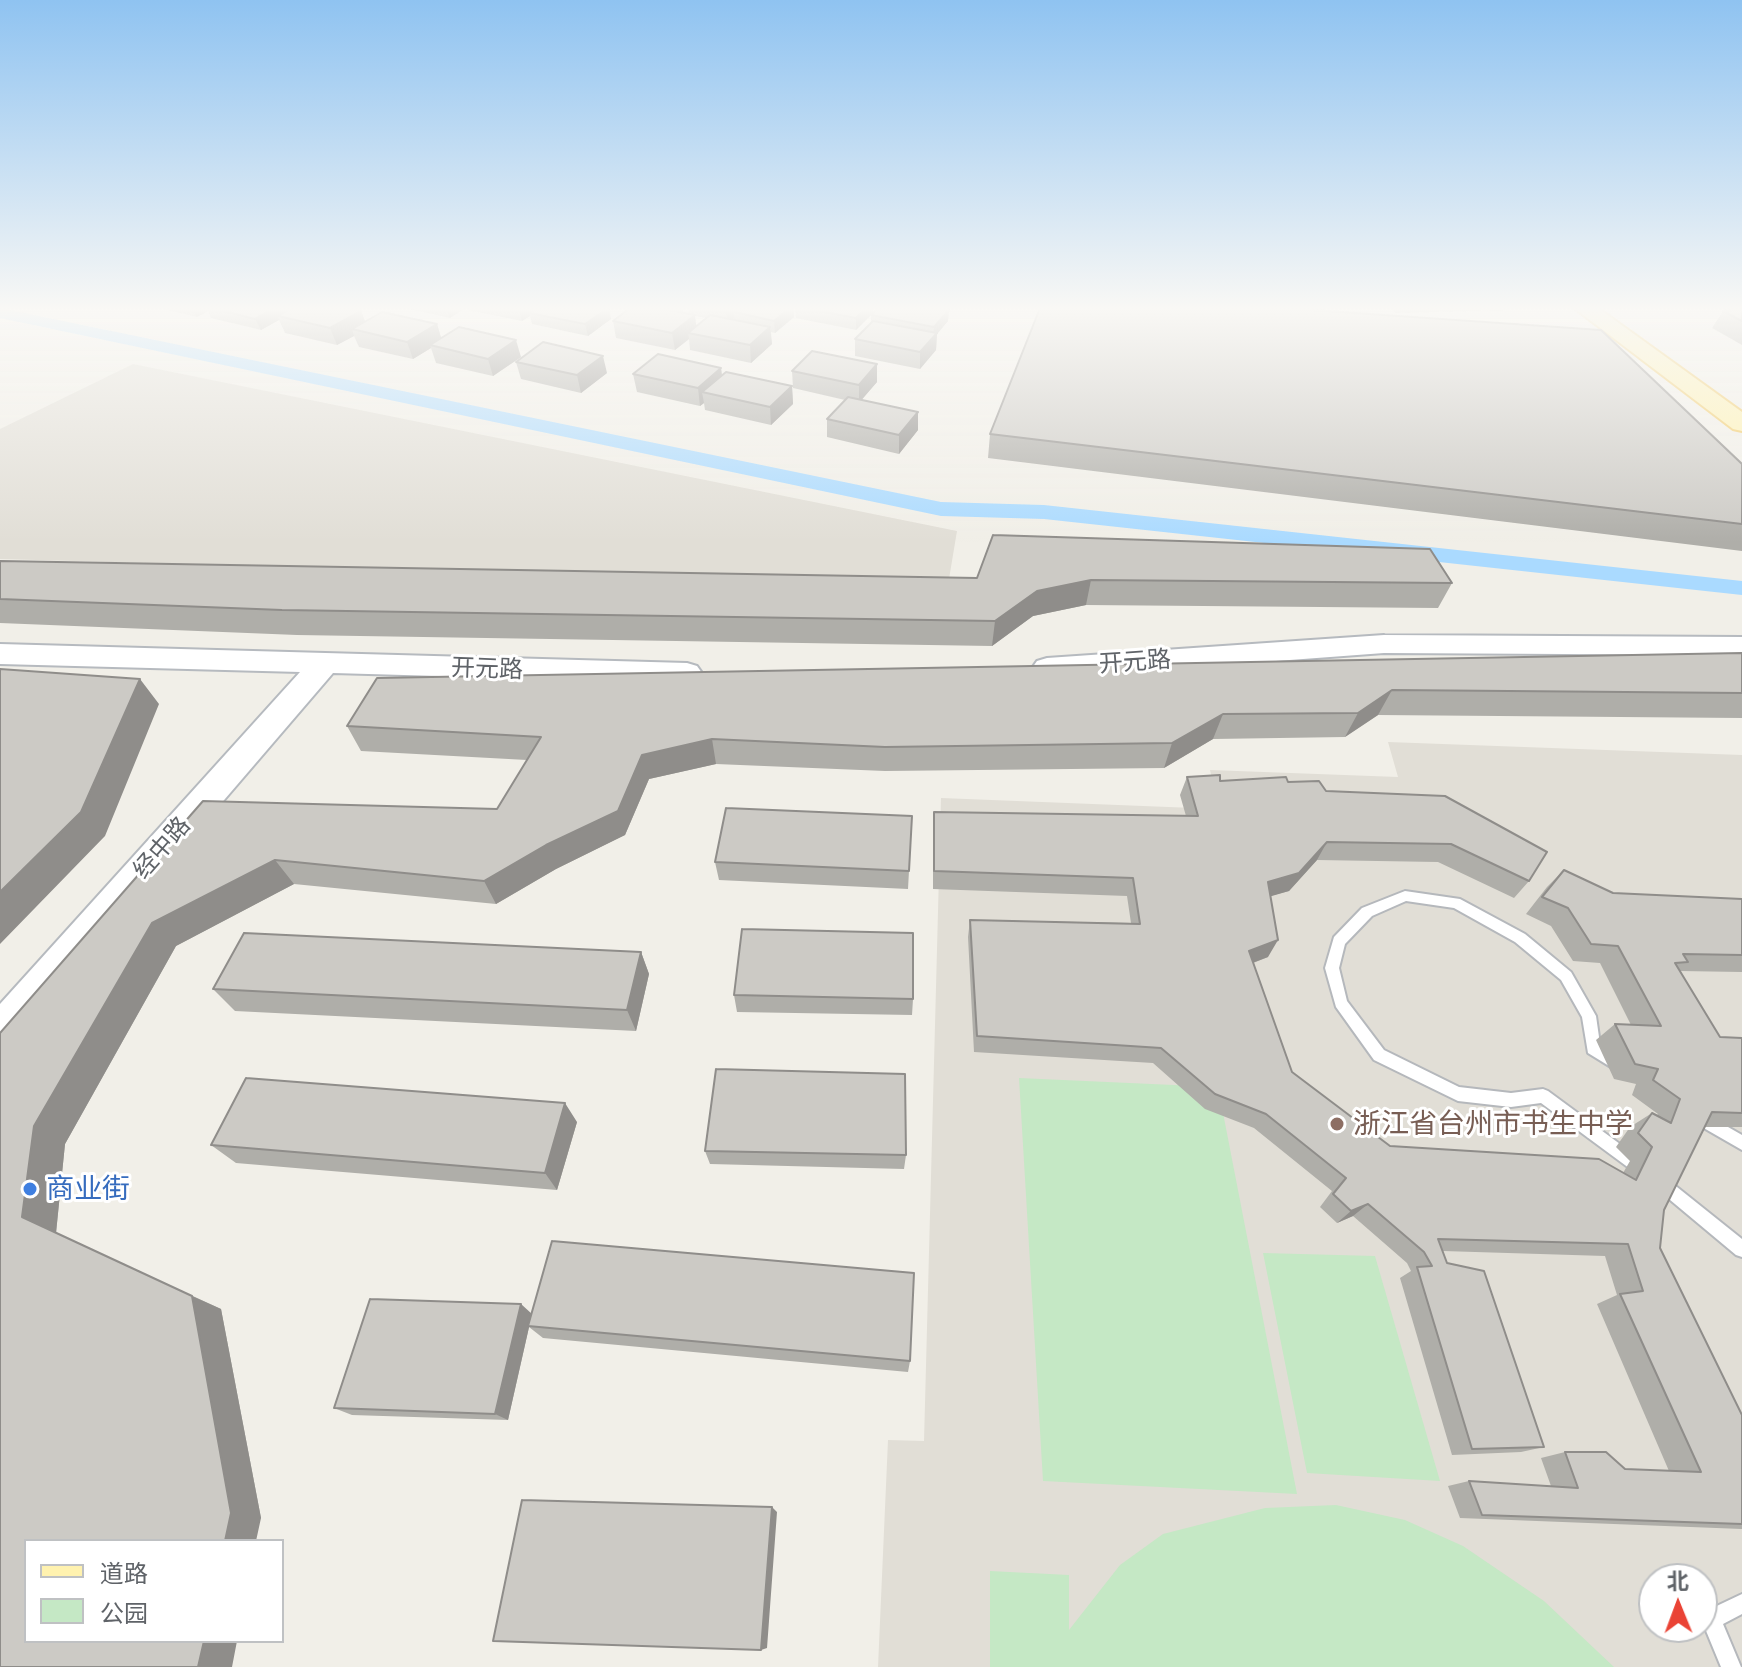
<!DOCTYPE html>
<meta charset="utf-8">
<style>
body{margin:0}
#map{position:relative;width:1742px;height:1667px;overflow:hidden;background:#f1efe8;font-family:"Public Sans","Noto Sans SC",sans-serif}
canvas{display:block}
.legend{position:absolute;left:24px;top:1539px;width:260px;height:104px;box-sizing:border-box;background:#fff;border:2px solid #bfc1c3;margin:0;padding:10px 14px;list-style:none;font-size:24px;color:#5f6368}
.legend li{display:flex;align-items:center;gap:16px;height:40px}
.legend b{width:40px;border:2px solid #bfc1c3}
.north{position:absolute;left:1638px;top:1563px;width:80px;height:80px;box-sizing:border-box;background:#fff;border:2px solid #bfc1c3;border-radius:50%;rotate:359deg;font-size:22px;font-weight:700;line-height:32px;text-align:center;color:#5f6368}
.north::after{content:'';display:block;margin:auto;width:28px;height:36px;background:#ea4335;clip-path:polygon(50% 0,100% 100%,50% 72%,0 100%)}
</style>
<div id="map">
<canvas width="1742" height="1667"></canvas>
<ul class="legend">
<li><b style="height:10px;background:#fff2af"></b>道路</li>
<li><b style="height:22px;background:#c5e8c5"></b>公园</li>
</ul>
<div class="north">北</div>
</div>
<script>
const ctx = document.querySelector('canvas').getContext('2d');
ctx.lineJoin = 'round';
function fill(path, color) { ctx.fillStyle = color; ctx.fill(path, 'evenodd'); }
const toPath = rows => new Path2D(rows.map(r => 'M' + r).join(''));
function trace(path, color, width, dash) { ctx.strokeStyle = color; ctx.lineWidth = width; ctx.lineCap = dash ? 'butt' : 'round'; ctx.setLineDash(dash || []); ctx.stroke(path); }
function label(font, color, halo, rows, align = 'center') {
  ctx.font = font + ' "Public Sans","Noto Sans SC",sans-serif'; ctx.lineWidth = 6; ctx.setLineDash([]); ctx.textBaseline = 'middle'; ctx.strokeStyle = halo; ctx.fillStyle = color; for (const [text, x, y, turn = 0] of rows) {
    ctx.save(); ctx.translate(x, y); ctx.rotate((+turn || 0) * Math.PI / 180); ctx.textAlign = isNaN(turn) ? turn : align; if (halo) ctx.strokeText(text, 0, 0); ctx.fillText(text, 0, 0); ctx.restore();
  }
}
fill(toPath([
 [133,364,957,531,948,585,0,559,0,429],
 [1388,742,1742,755,1742,1667,878,1667,888,1440,924,1441,941,798,1219,809,1210,770,1398,777],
 [1654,1579,1702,1579,1702,1627,1654,1627]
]), '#e1ded6');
fill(toPath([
 [1019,1078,1218,1087,1297,1494,1043,1481],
 [1263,1253,1375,1256,1440,1481,1307,1473],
 [1336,1505,1405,1520,1463,1546,1544,1601,1614,1667,990,1667,990,1571,1069,1575,1069,1630,1120,1565,1163,1534,1265,1508]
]), '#c5e8c5');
fill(toPath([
 [0,308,941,502,1044,505,1742,581,1742,595,1044,519,941,516,0,318,0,308]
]), '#aadaff');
const service = toPath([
 [1405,891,1460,899,1525,934,1571,972,1596,1016,1600,1044,1619,1057,1621,1062,1619,1067,1614,1069,1588,1053,1582,1017,1561,980,1515,942,1454,908,1406,901,1372,916,1345,944,1339,968,1347,1001,1384,1050,1459,1087,1511,1093,1543,1089,1548,1091,1643,1161,1646,1166,1643,1171,1638,1174,1633,1171,1541,1103,1511,1107,1458,1101,1374,1060,1336,1007,1325,968,1334,937,1362,908,1405,891],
 [1700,1111,1742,1135,1742,1150,1695,1123,1693,1118,1695,1113,1700,1111],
 [1662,1176,1667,1179,1742,1239,1742,1257,1736,1255,1657,1189,1654,1184,1657,1179,1662,1176],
 [1742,1594,1742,1614,1723,1624,1741,1667,1721,1667,1702,1621,1702,1617,1704,1612,1742,1594]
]);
const secondary = toPath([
 [1384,635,1742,637,1742,655,1384,653,1047,678,1037,675,1032,668,1037,661,1047,658,1384,635],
 [0,644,687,663,697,666,702,673,697,680,687,683,333,673,14,1045,0,1050,0,1004,300,672,0,664,0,644]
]);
const primary = toPath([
 [1574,308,1598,308,1742,412,1742,431,1733,429,1574,308]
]);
trace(service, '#b5b8bc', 4);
trace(secondary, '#b6babf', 4);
trace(primary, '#f2c960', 4);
fill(service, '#fff');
fill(secondary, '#fff');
fill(primary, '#fff2af');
fill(toPath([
 [161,308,290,308,365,322,437,324,441,338,521,357,493,376,436,363,431,348,413,359,359,347,354,336,337,345,285,333,279,320,261,330,211,318,208,311,197,317],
 [406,308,465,308,450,318],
 [468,308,609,308,611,319,588,336,532,324,530,316,522,321,468,310],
 [630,308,686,308,680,312,689,314,689,308,794,308,794,317,775,333,771,332,772,344,751,363,690,350,689,339,675,350,616,338,613,321],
 [695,316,706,318,696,326],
 [795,308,873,308,873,313,856,330,796,318],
 [1392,308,1509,308,1508,310,1395,313],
 [1742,309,1742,345,1712,328,1723,311],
 [949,310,948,321,937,334,936,350,920,369,855,356,855,339,871,322,871,315],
 [516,362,607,373,581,393,521,379],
 [721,368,722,375,792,386,793,404,771,425,705,410,704,403,700,406,637,392,633,374],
 [792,371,877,382,861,400,918,412,918,430,899,454,827,437,827,419,845,400,793,388],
 [990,434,1742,464,1742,551,988,458],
 [0,561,977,578,1452,583,1438,608,1086,605,1033,616,992,646,297,635,0,623],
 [1742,653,1742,718,1378,715,1345,737,1213,739,1164,768,885,771,716,764,649,779,625,835,556,869,496,904,294,884,176,946,65,1144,56,1233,221,1309,261,1518,0,1667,0,1033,203,801,497,809,527,760,361,751,347,726],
 [1187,777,1220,781,1288,782,1326,791,1445,796,1529,881,1514,898,1438,862,1317,860,1289,891,1270,896,1268,957,1253,963,1292,1072,1390,1146,1623,1173,1630,1161,1616,1147,1630,1127,1652,1113,1657,1115,1658,1114,1632,1095,1636,1084,1614,1079,1596,1040,1615,1024,1631,1025,1600,963,1573,961,1551,926,1526,914,1547,887,1564,870,1613,893,1742,899,1742,972,1680,971,1720,1037,1742,1038,1742,1127,1705,1127,1664,1210,1660,1248,1742,1415,1742,1529,1460,1518,1448,1486,1469,1481,1551,1486,1541,1458,1565,1452,1625,1469,1669,1471,1597,1304,1617,1295,1605,1256,1443,1251,1447,1263,1544,1447,1521,1452,1452,1455,1400,1278,1411,1271,1407,1263,1353,1216,1337,1223,1320,1207,1332,1191,1254,1128,1205,1109,1153,1063,974,1052,968,937,970,920,1131,923,1127,896,933,889,933,830,934,812,1186,816,1180,795],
 [912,816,908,889,719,880,715,862],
 [641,952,649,974,636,1031,235,1011,213,989],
 [734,995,913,999,912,1015,737,1012],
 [577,1122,557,1190,236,1163,211,1145],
 [705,1151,906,1155,904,1169,710,1164],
 [532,1314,910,1361,908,1372,543,1338,529,1327,508,1420,352,1415,334,1408]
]), '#afaea9');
fill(toPath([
 [192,308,206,308,208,311,197,317],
 [275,308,290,308,292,313,278,316,279,320,261,330,255,319],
 [446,308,465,308,450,318],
 [521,308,541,308,529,313,530,316,522,321,519,310],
 [608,308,609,308,611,319,588,336,585,324],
 [730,308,747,308,734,312,734,318,728,323,726,312],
 [790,308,794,308,794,317,775,333,774,321],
 [866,308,873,308,873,313,856,330,856,318],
 [949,310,948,321,937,334,936,350,920,369,920,352,933,337,934,327],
 [361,311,368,328,352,329,354,336,337,345,330,328],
 [695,315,697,332,688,333,689,339,675,350,672,333],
 [437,324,442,341,430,345,431,348,413,359,407,342],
 [770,327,772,344,751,363,750,345],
 [516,340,521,357,493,376,488,359],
 [603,356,607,373,581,393,577,375],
 [877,364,877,382,859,403,859,385],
 [721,368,723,386,702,392,704,403,700,406,698,388],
 [792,386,793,404,771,425,770,407],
 [918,412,918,430,899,454,899,435],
 [1091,580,1086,605,1033,616,992,646,995,621,1037,591],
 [140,679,159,704,105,836,0,944,0,892],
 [1392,690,1378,715,1345,737,1358,713],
 [1223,714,1213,739,1164,768,1172,743],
 [712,739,716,764,649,779,625,835,556,869,496,904,484,881,642,755],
 [1327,842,1317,860,1289,891,1258,900,1268,882],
 [275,860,294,884,176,946,65,1144,56,1233,22,1217,34,1126,152,923],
 [1278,940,1268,957,1239,968,1249,951],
 [641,952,649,974,636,1031,627,1010],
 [565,1103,577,1122,557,1190,545,1173],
 [1368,1204,1353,1216,1337,1223,1351,1211],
 [192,1296,221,1309,261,1518,256,1541,225,1541],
 [521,1304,532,1314,508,1420,495,1414],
 [772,1507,777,1512,767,1648,761,1650],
 [204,1641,237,1641,232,1667,198,1667]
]), '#8f8d8a');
const building = toPath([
 [212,308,275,308,255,319,212,308],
 [292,308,350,308,361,311,330,328,278,316,292,308],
 [535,308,608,308,585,324,529,313,535,308],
 [630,308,660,308,695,315,672,333,613,321,630,308],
 [712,308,730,308,726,312,712,308],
 [739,308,790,308,774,321,734,312,739,308],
 [803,308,866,308,856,318,803,308],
 [878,308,940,308,949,310,934,327,871,315,878,308],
 [1040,308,1283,308,1601,330,1742,464,1742,524,990,434,1040,308],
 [1742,309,1742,321,1723,311,1742,309],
 [382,312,437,324,407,342,352,329,382,312],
 [710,315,770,327,750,345,688,333,710,315],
 [873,321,937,333,920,352,855,339,873,321],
 [459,327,516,340,488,359,430,345,459,327],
 [543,342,603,356,577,375,516,362,543,342],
 [812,351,877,364,859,385,792,371,812,351],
 [658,354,721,368,698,388,633,374,658,354],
 [726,372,792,386,770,407,702,392,726,372],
 [848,397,918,412,899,435,827,419,848,397],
 [993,535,1430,549,1452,583,1091,580,1037,591,995,621,282,610,0,599,0,561,977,578,993,535],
 [1742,653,1742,693,1392,690,1358,713,1223,714,1172,743,885,747,712,739,642,755,618,811,546,845,484,881,275,860,152,923,34,1126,22,1217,192,1296,231,1513,225,1541,26,1541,26,1641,204,1641,198,1667,0,1667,0,1033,203,801,497,809,541,737,347,726,377,678,1742,653],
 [0,669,140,679,81,812,0,892,0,669],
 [1220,775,1220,781,1286,777,1288,782,1319,781,1326,791,1445,796,1547,852,1529,881,1451,844,1327,842,1299,873,1268,882,1278,940,1249,951,1292,1072,1390,1146,1599,1159,1636,1180,1652,1147,1638,1133,1652,1113,1671,1123,1680,1099,1653,1080,1658,1069,1635,1064,1615,1024,1661,1026,1618,946,1591,944,1568,908,1542,897,1564,870,1613,893,1742,899,1742,955,1683,954,1688,962,1675,963,1720,1037,1742,1038,1742,1113,1712,1112,1664,1210,1660,1248,1742,1415,1742,1524,1482,1515,1469,1481,1578,1488,1565,1452,1606,1452,1625,1469,1701,1472,1620,1294,1643,1291,1628,1244,1438,1239,1447,1263,1484,1271,1544,1447,1472,1449,1417,1267,1432,1266,1424,1252,1368,1204,1351,1211,1333,1194,1346,1178,1266,1114,1215,1094,1161,1048,977,1036,970,920,1140,924,1133,878,934,871,934,812,1198,816,1187,777,1220,775],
 [726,808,912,816,909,871,715,862,726,808],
 [742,929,913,933,913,999,734,995,742,929],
 [244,933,641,952,627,1010,213,989,244,933],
 [716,1069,905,1074,906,1155,705,1151,716,1069],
 [246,1078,565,1103,545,1173,211,1145,246,1078],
 [552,1241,914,1273,910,1361,528,1326,552,1241],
 [370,1299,521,1304,495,1414,334,1408,370,1299],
 [522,1500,772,1507,761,1650,493,1641,522,1500]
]);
fill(building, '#cccac5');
trace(building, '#8f8d8a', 2);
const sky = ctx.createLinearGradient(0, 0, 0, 542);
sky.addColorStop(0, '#8fc3f1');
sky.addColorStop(0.57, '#f9f8f5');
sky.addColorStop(1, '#f9f8f500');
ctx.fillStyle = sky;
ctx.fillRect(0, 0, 1742, 542);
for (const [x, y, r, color] of [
 [1337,1124,8,"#8d6e63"],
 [30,1189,8,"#3f7fe0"]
]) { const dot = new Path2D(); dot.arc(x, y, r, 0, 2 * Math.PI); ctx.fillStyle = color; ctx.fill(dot); trace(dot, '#fff', 3); }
label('24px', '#5f6368', '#fff', [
 ["开元路",1135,662,-4],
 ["开元路",487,669,2],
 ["经中路",162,848,-49]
]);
label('28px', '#785e54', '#fff', [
 ["浙江省台州市书生中学",1353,1124]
], 'left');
label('28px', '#366cbe', '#fff', [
 ["商业街",46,1189]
], 'left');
</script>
